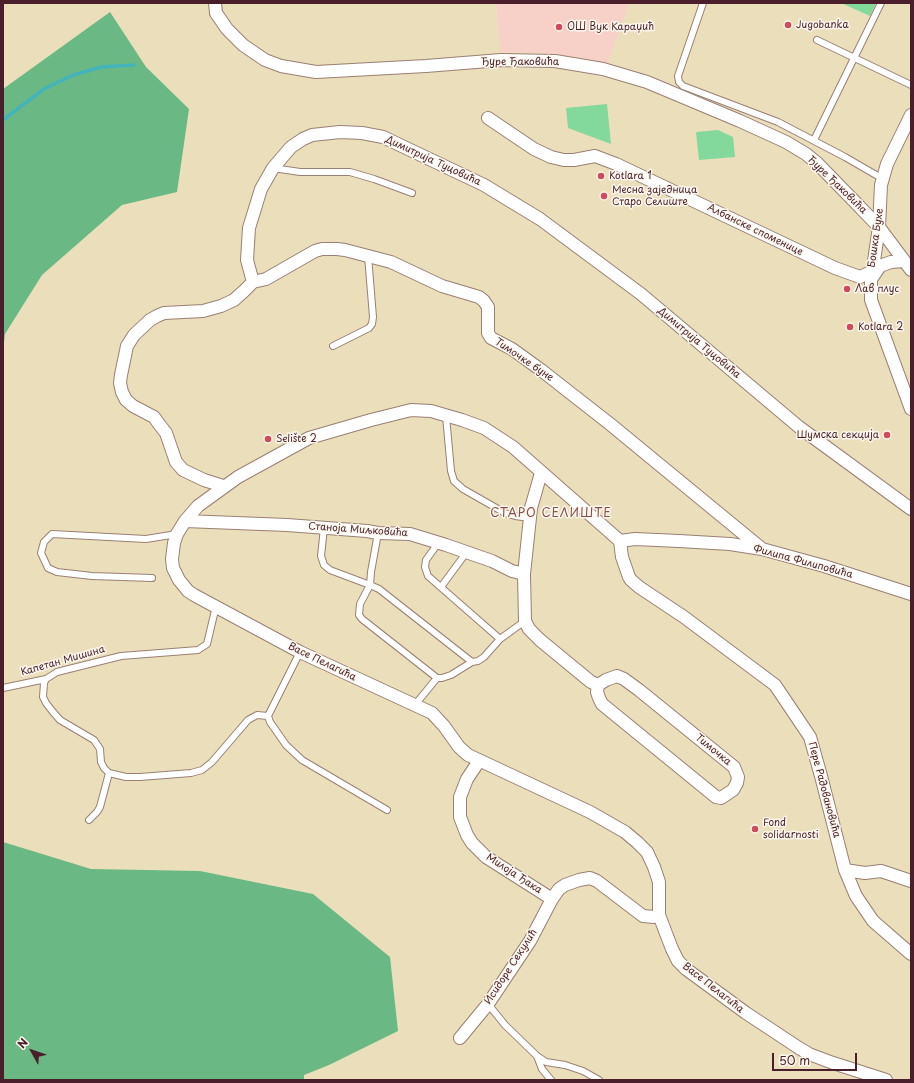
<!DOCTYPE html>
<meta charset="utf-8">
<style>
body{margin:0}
#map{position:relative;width:914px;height:1083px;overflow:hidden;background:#ebdfbb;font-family:"Playpen Sans",sans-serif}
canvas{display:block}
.frame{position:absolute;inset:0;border:4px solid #4a1f2b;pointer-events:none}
.north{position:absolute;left:12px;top:1031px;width:40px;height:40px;-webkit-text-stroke:3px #fbf7ec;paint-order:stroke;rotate:310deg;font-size:11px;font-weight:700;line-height:16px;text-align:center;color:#4a1f2b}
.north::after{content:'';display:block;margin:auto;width:14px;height:18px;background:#4a1f2b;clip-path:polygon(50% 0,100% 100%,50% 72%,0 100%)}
.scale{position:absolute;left:772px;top:1053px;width:85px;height:18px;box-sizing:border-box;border:2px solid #4a1f2b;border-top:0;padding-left:5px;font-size:12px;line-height:14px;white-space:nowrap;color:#4a1f2b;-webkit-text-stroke:3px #fbf7ec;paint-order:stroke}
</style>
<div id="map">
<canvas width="914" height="1083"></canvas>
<div class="frame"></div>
<div class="north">N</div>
<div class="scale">50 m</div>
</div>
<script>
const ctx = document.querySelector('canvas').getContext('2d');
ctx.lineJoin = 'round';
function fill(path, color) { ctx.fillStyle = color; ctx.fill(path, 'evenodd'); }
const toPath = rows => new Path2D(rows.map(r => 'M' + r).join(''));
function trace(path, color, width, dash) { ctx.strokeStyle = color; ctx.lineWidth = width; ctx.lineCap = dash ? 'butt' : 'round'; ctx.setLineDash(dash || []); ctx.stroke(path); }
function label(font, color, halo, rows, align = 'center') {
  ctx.font = font + ' "Playpen Sans",sans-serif'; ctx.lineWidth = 3; ctx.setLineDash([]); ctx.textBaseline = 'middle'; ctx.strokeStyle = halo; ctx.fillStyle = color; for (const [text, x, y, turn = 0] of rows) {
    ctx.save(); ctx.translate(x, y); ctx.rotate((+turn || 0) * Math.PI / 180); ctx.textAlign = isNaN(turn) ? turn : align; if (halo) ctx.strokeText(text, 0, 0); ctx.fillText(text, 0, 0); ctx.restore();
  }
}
fill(toPath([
 [496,3,629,3,607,65,561,56,537,53,500,52]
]), '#f7d1c8');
fill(toPath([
 [841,3,876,3,870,16],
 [607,104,611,144,568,128,566,108],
 [718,130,733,137,735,157,699,160,696,132]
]), '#83d89b');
fill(toPath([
 [110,12,146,67,189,109,177,192,122,205,42,275,5,334,3,350,3,89],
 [3,842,91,869,200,871,313,894,390,957,398,1031,329,1065,304,1075,304,1080,3,1080]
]), '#6ab883');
trace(toPath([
 [3,120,44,89,73,75,101,67,134,65]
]), '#44b4bb', 3.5);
const lane = toPath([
 [703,3,678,76,679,82,683,86,778,122,845,157,883,179],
 [817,40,911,85],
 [814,140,881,3],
 [273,168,300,172,350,172,374,179,412,193],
 [333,346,369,328,372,324,373,317,368,256],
 [446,416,451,471,454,481,463,489,505,513,515,516,530,518],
 [324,528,321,556,324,565,330,570,370,585,360,604,359,615,362,619,437,678,442,678,451,675,472,662,478,661,484,657,500,639,525,621],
 [378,533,371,572,370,585,379,589,472,662],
 [439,542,426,560,425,567,428,576,500,639],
 [152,578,92,576,57,572,48,568,41,553,44,542,52,534,146,539,177,534],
 [441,587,466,553],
 [46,679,44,683,43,697,46,703,53,712,60,720,94,740,100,749,101,762,104,768,109,773,126,777,140,777,191,773,202,770,212,762,248,720,257,715,268,716],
 [3,688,46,679,57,672,121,656,198,650,207,644,216,606],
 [414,706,437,678],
 [268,716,270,722,286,745,302,760,387,810],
 [268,716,300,652],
 [89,820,97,812,100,807,109,773],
 [488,1004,505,1025,537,1056,546,1062,565,1065,583,1071,599,1080],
 [537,1056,542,1069,551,1080]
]);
const street = toPath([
 [215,3,216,13,227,29,243,45,265,60,281,66,316,72,426,66,501,60,555,61,603,69,647,82,740,121,786,142,806,154,817,163,855,202,879,227,911,270],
 [911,115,887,164,881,185,879,227,871,281,871,300,911,409],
 [488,118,534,149,551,157,564,160,574,160,595,156,616,164,835,268,860,277,871,272],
 [872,278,880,266,891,262,904,261],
 [253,282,266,279,315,251,322,249,337,249,345,250,391,262,442,286,479,297,484,301,488,307,488,333,491,338,512,349,541,370,610,424,762,549],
 [541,473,531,508,524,574,525,621,529,629,540,640,591,682,598,685],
 [223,486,204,480,183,470,176,462,166,433,159,424,154,417,133,406,126,400,122,392,120,383,121,375,127,346,134,335,150,320,157,316,164,313,203,311,221,306,234,300,244,291,253,282,247,260,249,228,261,189,273,168,291,147,303,139,312,135,340,132,362,133,383,137,484,185,540,219,641,294,799,427,911,509],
 [185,521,287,525,367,531,378,533,410,534,446,545,492,561,512,571,524,574],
 [620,541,513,447,484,428,462,420,431,411,411,410,371,420,309,438,238,477,198,506,185,521,177,534,174,543,172,559,173,568,179,580,188,591,194,595,300,652,432,713,444,726,459,747,468,755,590,812,625,832,637,842,647,852,654,867,659,882,659,915,672,949,678,961,686,969,746,1013,799,1048,809,1054,833,1063,886,1080],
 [620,541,622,557,629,577,631,580,639,587,684,617,775,685,810,737,821,776,845,870,856,896,873,921,911,954],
 [620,541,635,539,679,541,730,544,762,549,824,566,911,594],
 [617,676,624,679,639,690,734,767,738,777,737,783,733,790,721,798,716,797,602,704,599,698,597,692,598,685,606,680,617,676],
 [479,761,467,779,460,797,460,817,467,835,472,843,486,857,552,899],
 [845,870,865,873,881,871,911,881],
 [460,1038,488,1004,530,941,552,899,559,889,565,885,579,880,590,878,597,881,643,916,654,917,659,915]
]);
trace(lane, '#9a7f73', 8);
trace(street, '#9a7f73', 14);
trace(lane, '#fff', 6);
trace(street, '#fff', 12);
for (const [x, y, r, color] of [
 [788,25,4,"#d1495b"],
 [559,27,4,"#d1495b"],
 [601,176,4,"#d1495b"],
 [604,196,4,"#d1495b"],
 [847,289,4,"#d1495b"],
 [850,327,4,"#d1495b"],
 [887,435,4,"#d1495b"],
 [268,439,4,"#d1495b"],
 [755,829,4,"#d1495b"]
]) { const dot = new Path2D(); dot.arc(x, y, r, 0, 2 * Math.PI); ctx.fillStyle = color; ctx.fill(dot); trace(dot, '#fbf7ec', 1.5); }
label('10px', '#4a1f2b', '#fbf7ec', [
 ["Jugobanka",796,25],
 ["ОШ Вук Караџић",567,27],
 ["Kotlara 1",609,176],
 ["Месна заједница",612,190],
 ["Старо Селиште",612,202],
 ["Лав плус",855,289],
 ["Kotlara 2",858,327],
 ["Шумска секција",879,435,"right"],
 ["Selište 2",276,439],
 ["Fond",763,823],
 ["solidarnosti",763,835]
], 'left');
label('10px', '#4a1f2b', '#fbf7ec', [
 ["Ђуре Ђаковића",520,62],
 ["Димитрија Туцовића",433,161,25],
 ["Ђуре Ђаковића",837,185,44],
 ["Албанске споменице",755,230,26],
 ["Бошка Бухе",876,238,-82],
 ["Димитрија Туцовића",699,343,40],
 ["Тимочке буне",524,360,34],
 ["Станоја Миљковића",358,530,4],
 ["Филипа Филиповића",803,562,15],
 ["Капетан Мишина",63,661,-16],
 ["Васе Пелагића",322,662,26],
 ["Тимочка",713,750,39],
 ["Пере Радовановића",824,790,75],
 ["Милоја Ђака",514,874,33],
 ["Исидоре Секулић",511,967,-57],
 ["Васе Пелагића",713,988,38]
]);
ctx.letterSpacing = '1px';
label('12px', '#884e4f', '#fbf7ec', [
 ["СТАРО СЕЛИШТЕ",551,514]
]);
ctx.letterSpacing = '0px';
</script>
